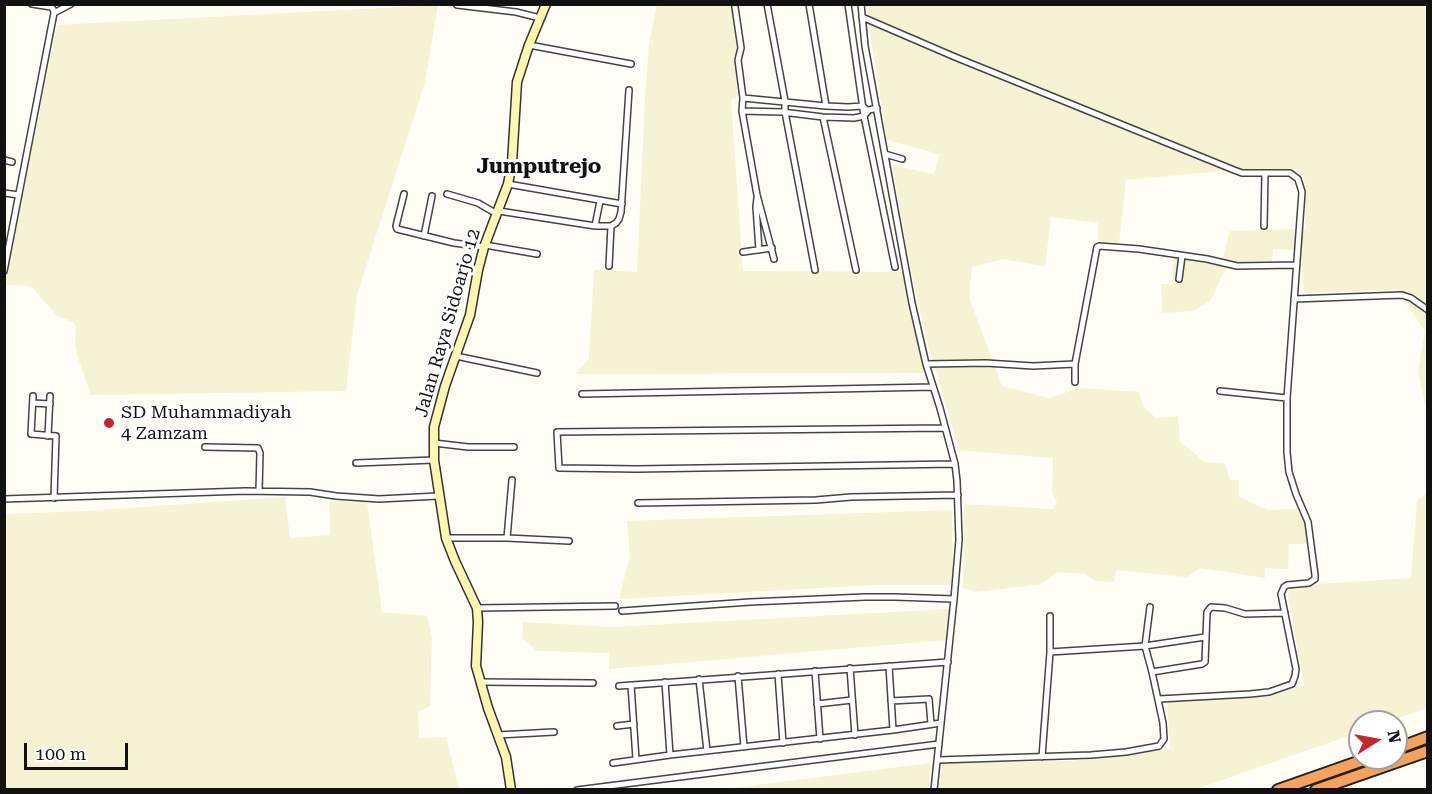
<!DOCTYPE html>
<style>
body{margin:0}
#map{position:relative;width:1432px;height:794px;overflow:hidden;background:#fffdf5;font-family:"Roboto Serif",serif}
canvas{display:block}
.frame{position:absolute;inset:0;border:6px solid #111;pointer-events:none}
.north{position:absolute;left:1348px;top:710px;width:60px;height:60px;box-sizing:border-box;background:#fff;border:2px solid #a0a0a0;border-radius:50%;rotate:79deg;font-size:16px;font-weight:700;line-height:24px;text-align:center;color:#111}
.north::after{content:'';display:block;margin:auto;width:21px;height:27px;background:#c4262e;clip-path:polygon(50% 0,100% 100%,50% 72%,0 100%)}
.scale{position:absolute;left:24px;top:743px;width:104px;height:27px;box-sizing:border-box;border:3px solid #111;border-top:0;padding-left:8px;font-size:18px;line-height:21px;white-space:nowrap;color:#111;-webkit-text-stroke:4px #fff;paint-order:stroke}
</style>
<div id="map">
<canvas width="1432" height="794"></canvas>
<div class="frame"></div>
<div class="north">N</div>
<div class="scale">100 m</div>
</div>
<script>
const ctx = document.querySelector('canvas').getContext('2d');
ctx.lineJoin = 'round';
function fill(path, color) { ctx.fillStyle = color; ctx.fill(path, 'evenodd'); }
const toPath = rows => new Path2D(rows.map(r => 'M' + r).join(''));
function trace(path, color, width, dash) { ctx.strokeStyle = color; ctx.lineWidth = width; ctx.lineCap = dash ? 'butt' : 'round'; ctx.setLineDash(dash || []); ctx.stroke(path); }
function label(font, color, halo, rows, align = 'center') {
  ctx.font = font + ' "Roboto Serif",serif'; ctx.lineWidth = 6; ctx.setLineDash([]); ctx.textBaseline = 'middle'; ctx.strokeStyle = halo; ctx.fillStyle = color; for (const [text, x, y, turn = 0] of rows) {
    ctx.save(); ctx.translate(x, y); ctx.rotate((+turn || 0) * Math.PI / 180); ctx.textAlign = isNaN(turn) ? turn : align; if (halo) ctx.strokeText(text, 0, 0); ctx.fillText(text, 0, 0); ctx.restore();
  }
}
fill(toPath([
 [438,5,425,82,357,295,346,391,91,395,77,355,75,341,76,326,73,322,58,316,50,308,34,289,30,286,5,285,57,25],
 [657,5,735,5,737,98,731,99,743,271,903,272,926,373,575,374,589,359,594,270,637,272,645,98,649,44],
 [867,5,1427,5,1427,414,1418,371,1425,331,1397,290,1304,293,1301,250,1273,249,1272,261,1228,263,1211,300,1193,311,1162,313,1161,284,1172,284,1173,257,1197,259,1213,264,1223,257,1230,231,1306,229,1304,177,1296,169,1242,169,1126,180,1119,244,1098,241,1098,223,1051,217,1045,266,1003,259,972,267,969,297,1002,386,1049,398,1079,388,1139,392,1143,406,1156,418,1178,416,1180,442,1205,462,1225,464,1230,480,1239,480,1239,497,1268,510,1297,509,1305,523,1307,544,1289,544,1288,569,1265,568,1265,578,1201,568,1186,577,1116,570,1114,582,1095,581,1085,574,1058,572,1041,584,976,592,963,588,964,504,1053,509,1057,502,1052,493,1053,458,959,450,928,345,911,272,892,165,934,174,939,154,887,140,868,20],
 [1427,493,1427,708,1388,722,1360,722,1360,732,1196,789,938,790,943,763,1071,761,1170,749,1167,700,1267,697,1304,685,1288,596,1289,586,1411,578,1417,501],
 [285,497,290,538,330,535,329,501,367,502,382,612,427,616,432,637,430,706,418,712,419,738,446,737,459,789,5,789,5,514,86,511],
 [952,510,953,585,876,585,619,599,630,556,627,521],
 [950,609,946,640,609,669,609,653,537,651,522,638,523,622,613,627],
 [930,763,929,789,725,789]
]), '#f6f3d4');
const street = toPath([
 [767,4,785,101,785,112,815,270],
 [809,4,826,106],
 [848,4,864,116,895,267],
 [861,4,865,46,912,303,926,364,940,408,955,464,957,481,959,540,954,599,934,790],
 [457,5,516,12,540,18],
 [735,7,741,48,738,60,743,98,742,111,757,195,774,259],
 [54,13,71,4],
 [862,17,955,57,1234,170,1242,173,1290,173,1298,179,1302,192,1287,398,1287,452,1289,472,1296,494,1308,522,1315,575,1315,579,1309,583,1287,585,1284,587,1281,594,1296,669,1295,676,1292,684,1269,692,1250,694,1159,699],
 [529,45,631,64],
 [743,98,826,106,848,107,862,106,865,108],
 [742,111,782,112,823,117,854,118,864,116,869,110,877,108],
 [823,117,856,270],
 [885,154,902,159],
 [4,160,12,162],
 [508,184,622,204],
 [4,193,19,195],
 [404,194,396,226,397,229,454,243,484,247],
 [447,194,478,203,497,214],
 [757,198,756,207,759,250],
 [499,211,595,226,611,226,616,223,619,219,621,212,629,90],
 [595,226,600,201],
 [1264,226,1265,173],
 [424,236,432,196],
 [485,245,537,254],
 [743,252,772,248],
 [609,266,611,226],
 [4,271,54,13,53,9,51,7,32,4],
 [1179,279,1182,256],
 [1294,299,1402,295,1411,298,1428,310],
 [456,356,537,373],
 [926,364,986,363,1033,366,1075,364],
 [1075,382,1075,364,1097,247,1099,246,1139,249,1207,259,1237,266,1296,265],
 [1220,391,1287,398],
 [582,394,933,387],
 [33,396,31,434,56,436,54,498],
 [33,403,50,404],
 [945,428,557,432,559,468,637,469,955,464],
 [48,436,50,396],
 [434,443,468,447,514,447],
 [205,447,258,448,260,453,259,491],
 [356,463,434,460],
 [4,499,245,491,310,492,336,496,379,499,438,496],
 [638,503,816,500,851,497,958,495],
 [446,538,507,538,569,541],
 [507,538,512,480],
 [477,608,615,606],
 [622,611,750,602,865,597,895,597,954,599],
 [1050,652,1145,646,1205,637],
 [889,666,893,730],
 [850,668,855,735],
 [815,671,820,739],
 [1152,672,1202,664,1205,662,1207,612,1211,607,1225,608,1245,614,1285,613],
 [778,674,783,743],
 [738,676,744,747],
 [699,679,707,751],
 [480,682,593,683],
 [665,682,670,755],
 [631,685,636,759],
 [619,686,948,662],
 [891,701,929,699,931,724],
 [817,704,852,700],
 [617,726,634,724],
 [498,735,554,732],
 [1042,757,1050,652,1050,616],
 [938,760,1091,755,1126,752,1159,746,1164,739,1163,723,1152,672,1145,646,1150,607],
 [613,763,670,755,893,730,941,723],
 [577,790,939,744]
]);
const secondary = toPath([
 [511,790,506,757,488,708,476,666,478,622,477,608,455,561,446,538,434,460,434,427,445,386,470,315,478,270,484,247,508,184,512,163,517,82,529,45,546,4]
]);
const highway = toPath([
 [1396,749,1428,737],
 [1278,790,1369,758],
 [1316,790,1428,751]
]);
trace(street, '#444', 8);
trace(secondary, '#333', 11);
trace(highway, '#222', 14);
trace(street, '#fff', 5);
trace(secondary, '#fff6b0', 8);
trace(highway, '#f5a25d', 10);
for (const [x, y, r, color] of [
 [109,423,6,"#c4262e"]
]) { const dot = new Path2D(); dot.arc(x, y, r, 0, 2 * Math.PI); ctx.fillStyle = color; ctx.fill(dot); trace(dot, '#fff', 2); }
label('18px', '#111', '#fff', [
 ["Jalan Raya Sidoarjo 12",448,323,-74]
]);
label('18px', '#111', '#fff', [
 ["SD Muhammadiyah",121,413],
 ["4 Zamzam",121,434]
], 'left');
label('bold 21px', '#111', '#fff', [
 ["Jumputrejo",539,167]
]);
</script>
